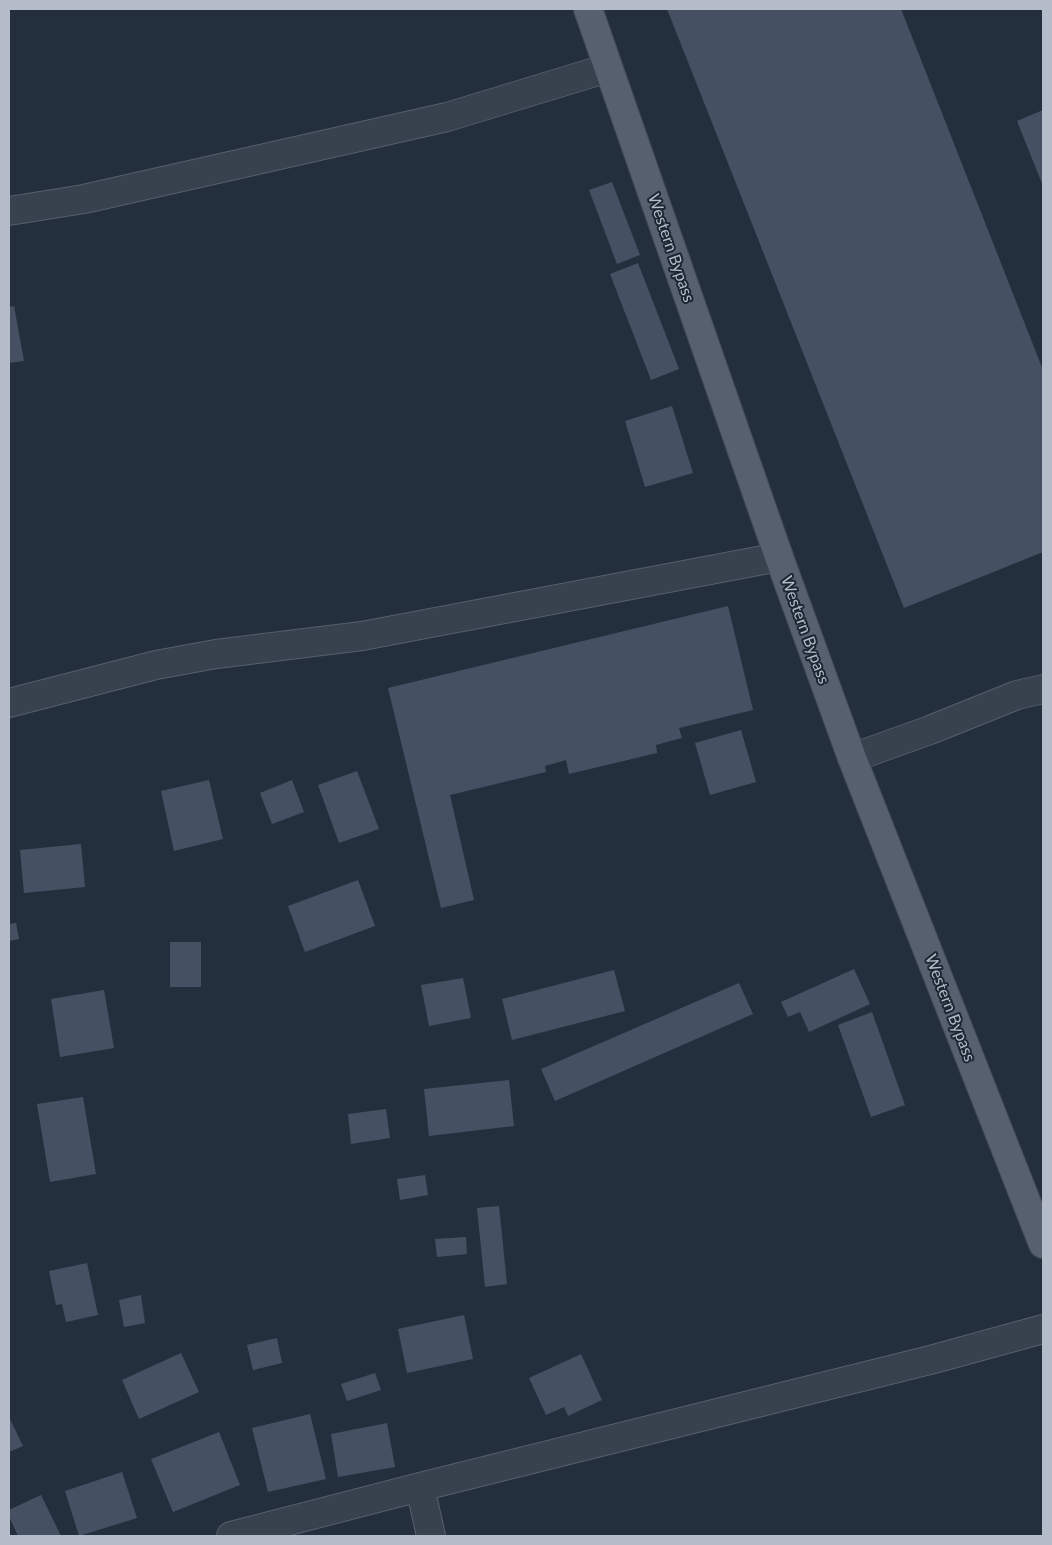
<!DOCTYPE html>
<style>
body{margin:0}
#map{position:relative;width:1052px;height:1545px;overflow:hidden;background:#242f3e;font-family:Lato,sans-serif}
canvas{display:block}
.frame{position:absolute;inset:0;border:10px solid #b4bcc9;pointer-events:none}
</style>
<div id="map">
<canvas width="1052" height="1545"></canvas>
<div class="frame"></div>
</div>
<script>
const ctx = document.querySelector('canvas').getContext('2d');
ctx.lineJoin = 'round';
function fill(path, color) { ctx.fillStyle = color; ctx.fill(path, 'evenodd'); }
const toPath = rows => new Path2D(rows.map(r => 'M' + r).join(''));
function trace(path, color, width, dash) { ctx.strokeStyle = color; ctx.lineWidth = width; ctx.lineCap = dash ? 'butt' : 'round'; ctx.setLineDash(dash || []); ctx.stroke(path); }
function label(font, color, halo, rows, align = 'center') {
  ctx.font = font + ' Lato,sans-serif'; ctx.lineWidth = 4; ctx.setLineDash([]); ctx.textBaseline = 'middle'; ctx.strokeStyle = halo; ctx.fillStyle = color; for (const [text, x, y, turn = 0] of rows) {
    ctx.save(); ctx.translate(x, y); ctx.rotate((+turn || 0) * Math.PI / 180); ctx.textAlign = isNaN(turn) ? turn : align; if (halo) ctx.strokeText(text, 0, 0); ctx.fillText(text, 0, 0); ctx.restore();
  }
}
fill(toPath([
 [667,9,901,9,1043,370,1043,552,904,608],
 [1043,110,1043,186,1017,121],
 [612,182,640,255,617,264,589,190],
 [638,263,679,369,651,380,610,274],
 [14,306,24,361,9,363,9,307],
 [672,406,693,473,645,487,625,421],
 [728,606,753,710,679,728,682,738,656,745,657,753,569,774,566,760,545,766,546,772,450,795,474,900,441,908,388,688],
 [741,730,756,782,710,795,695,743],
 [357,771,379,829,339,843,318,785],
 [209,780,223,839,174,851,161,791],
 [292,780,304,812,272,824,260,793],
 [81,844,85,887,24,893,20,850],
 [358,880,375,926,305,952,288,906],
 [16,923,19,939,9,941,9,924],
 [170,942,201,942,201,987,170,987],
 [854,969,870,1004,809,1032,800,1012,788,1017,781,1002],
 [614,970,625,1011,512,1040,502,999],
 [463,978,471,1018,429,1026,421,985],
 [739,983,753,1014,555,1101,541,1069],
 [104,990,114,1048,60,1057,51,999],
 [872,1012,905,1105,871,1117,838,1025],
 [509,1080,514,1126,429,1136,424,1089],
 [83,1097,96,1174,50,1182,37,1104],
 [386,1109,390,1138,351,1144,348,1114],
 [425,1175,428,1195,400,1200,397,1179],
 [499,1206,507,1284,485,1287,477,1208],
 [466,1237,467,1254,437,1257,435,1239],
 [87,1263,98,1315,66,1322,62,1304,56,1305,49,1271],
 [141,1295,145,1323,124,1327,119,1300],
 [464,1315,473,1359,407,1373,398,1329],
 [277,1338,282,1363,253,1370,247,1345],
 [181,1353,199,1392,139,1419,122,1380],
 [581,1354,602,1400,568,1416,564,1407,546,1415,529,1378],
 [375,1373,381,1390,347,1401,341,1384],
 [310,1414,326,1479,268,1492,252,1428],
 [9,1417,23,1446,9,1452],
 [387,1423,395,1467,338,1477,331,1434],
 [219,1432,240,1485,173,1512,151,1459],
 [122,1472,137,1518,79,1536,65,1491],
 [41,1495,61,1536,18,1536,9,1516,9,1510]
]), '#455162');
const minor = toPath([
 [9,211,84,199,447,117,608,68],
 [9,703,156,665,216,654,362,636,779,557],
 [852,758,930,730,1017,695,1043,689],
 [420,1487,431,1536],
 [231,1536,420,1487,934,1359,1043,1329]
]);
const major = toPath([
 [588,9,779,557,852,758,1043,1244]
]);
trace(minor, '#565f6c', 30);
trace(major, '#414a57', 30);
trace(minor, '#38414e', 28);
trace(major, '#56606e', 28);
label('16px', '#b4bcc9', '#1d2633', [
 ["Western Bypass",671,248,71],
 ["Western Bypass",805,630,70],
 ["Western Bypass",950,1008,69]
]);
</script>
